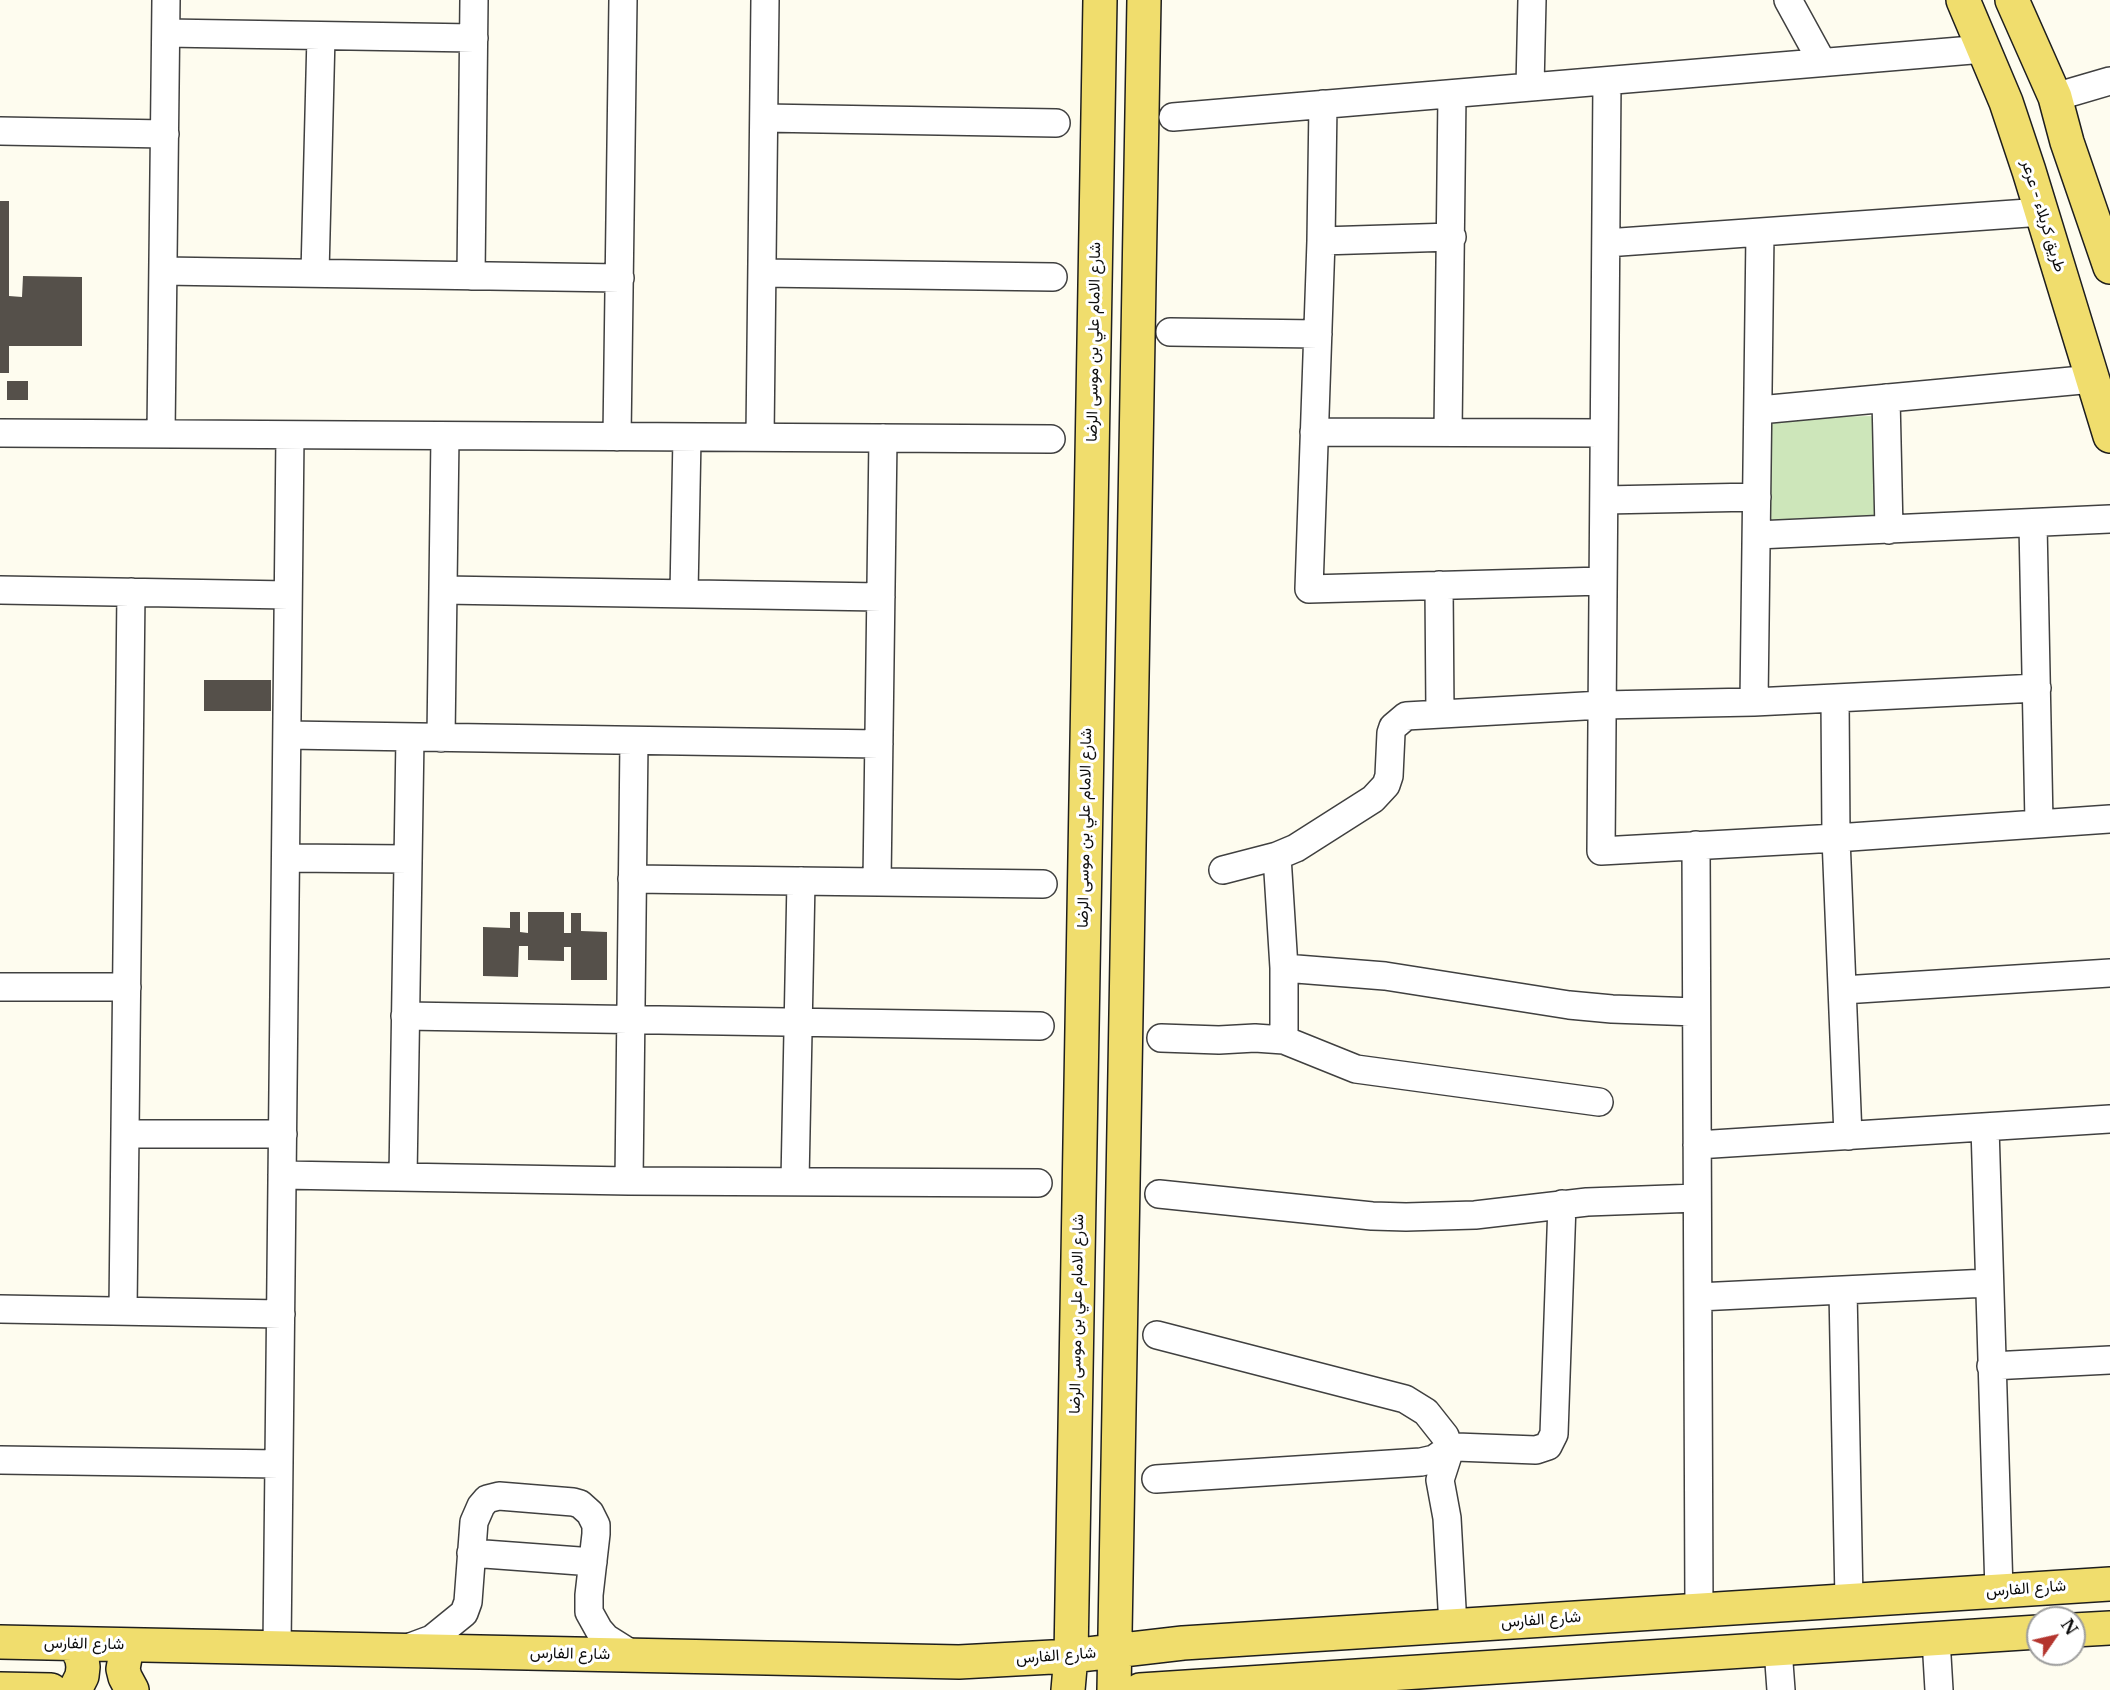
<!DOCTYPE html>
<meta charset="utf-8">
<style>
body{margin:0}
#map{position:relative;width:2110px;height:1690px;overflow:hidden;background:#fefcef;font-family:"Libre Baskerville",serif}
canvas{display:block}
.north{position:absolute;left:2026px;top:1606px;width:60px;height:60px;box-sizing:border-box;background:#fff;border:2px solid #9e9e9e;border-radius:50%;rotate:56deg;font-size:16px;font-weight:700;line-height:24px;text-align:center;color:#0d0d0d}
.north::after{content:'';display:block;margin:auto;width:21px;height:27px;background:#b4352e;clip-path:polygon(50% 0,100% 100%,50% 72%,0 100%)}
</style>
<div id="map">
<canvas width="2110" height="1690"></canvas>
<div class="north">N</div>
</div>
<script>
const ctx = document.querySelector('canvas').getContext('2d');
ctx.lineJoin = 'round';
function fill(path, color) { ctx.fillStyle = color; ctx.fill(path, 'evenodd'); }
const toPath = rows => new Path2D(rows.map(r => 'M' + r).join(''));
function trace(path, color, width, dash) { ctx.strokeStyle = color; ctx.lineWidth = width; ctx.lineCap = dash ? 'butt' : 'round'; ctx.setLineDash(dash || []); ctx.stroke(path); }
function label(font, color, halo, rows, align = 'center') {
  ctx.font = font + ' "Libre Baskerville",Vazirmatn,serif'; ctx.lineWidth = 6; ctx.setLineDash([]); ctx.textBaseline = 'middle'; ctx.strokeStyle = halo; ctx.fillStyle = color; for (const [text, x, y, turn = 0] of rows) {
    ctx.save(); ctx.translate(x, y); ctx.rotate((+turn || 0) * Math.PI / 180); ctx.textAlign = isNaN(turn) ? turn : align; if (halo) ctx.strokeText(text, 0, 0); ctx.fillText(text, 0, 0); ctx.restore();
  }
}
fill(toPath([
 [1875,416,1877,521,1768,526,1767,418]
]), '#cde6ba');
fill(toPath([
 [0,201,9,201,9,296,22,297,23,276,82,277,82,346,9,346,9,373,0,373],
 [7,381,28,381,28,400,7,400],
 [204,680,271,680,271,711,204,711],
 [510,912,520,912,520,932,528,933,528,912,564,912,564,933,571,933,571,913,581,913,581,931,607,932,607,980,571,980,571,947,564,947,564,961,528,960,528,946,519,946,518,977,483,976,483,927,510,928]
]), '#55504a');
const minor = toPath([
 [1788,0,1822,62],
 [166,33,474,38],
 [1607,81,1601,851,1836,838,2110,819],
 [1530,87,1532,0],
 [2055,97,2110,81],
 [1323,104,1321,241,1309,589,1603,581],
 [1173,117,1984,49],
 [764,118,1056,123],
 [0,131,165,134],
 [1321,241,1452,237],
 [1606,243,2042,212],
 [163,271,620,278],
 [315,273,321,36],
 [762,273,1053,277],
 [471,276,474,0],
 [1170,332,1318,334],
 [1886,398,1889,530],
 [1759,410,2093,379],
 [1314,432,1604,433],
 [1448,432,1452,94],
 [0,433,1051,439],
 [161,434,166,0],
 [617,437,623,0],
 [760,437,765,0],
 [1604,500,1757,497],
 [2033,524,2039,823],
 [1757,535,2110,519],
 [1439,585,1440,714],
 [0,590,288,595],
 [443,590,881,597],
 [684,593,687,437],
 [1835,698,1836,838,1848,1136],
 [1754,702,1760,233],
 [287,735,879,744],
 [441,738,445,436],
 [1696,845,1699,1610],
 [1277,856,1284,968,1284,1040],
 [286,858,408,859],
 [1223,870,1277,856,1296,848,1373,799,1386,785,1389,776,1391,733,1393,727,1406,716,1602,705,1754,702,2037,688],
 [632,879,1043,884],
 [877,882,883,438],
 [1284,968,1385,976,1569,1005,1612,1009,1696,1012],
 [0,987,127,987],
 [1843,990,2110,973],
 [405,1016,1040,1026],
 [1161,1038,1219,1040,1255,1038,1284,1040,1356,1069,1599,1102],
 [1985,1127,1999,1591],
 [125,1134,283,1134],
 [1697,1145,2110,1119],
 [282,1175,629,1181,1038,1183],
 [403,1177,410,737],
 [629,1181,634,741],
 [795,1181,801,881],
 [1159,1194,1372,1216,1406,1217,1475,1215,1587,1202,1697,1198],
 [1843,1290,1849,1600],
 [1698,1297,1988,1283],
 [0,1309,281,1314],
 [123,1311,131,592],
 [1157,1335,1405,1399,1426,1412,1445,1436,1450,1449,1440,1480,1447,1518,1453,1626],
 [1991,1366,2110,1360],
 [0,1460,279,1464],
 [1156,1479,1421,1462,1434,1459,1444,1452,1456,1447,1536,1450,1548,1446,1554,1434,1562,1204],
 [471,1553,593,1562],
 [1936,1639,1939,1690],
 [277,1648,290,435],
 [405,1649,432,1639,464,1613,468,1602,474,1522,481,1506,487,1499,499,1496,573,1502,580,1504,590,1513,596,1525,596,1534,589,1595,589,1612,599,1630,606,1638,633,1655],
 [1778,1649,1781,1690]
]);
const major = toPath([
 [1963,0,2006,102,2029,171,2110,436],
 [2012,0,2055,97,2067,142,2110,267],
 [2074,1630,2110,1628],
 [0,1642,959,1662,1071,1656,1183,1643,2110,1584],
 [130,1645,126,1652,123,1669,125,1677,132,1690],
 [0,1689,51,1690],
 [75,1690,82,1676,83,1667,82,1659,75,1644],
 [1068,1690,1071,1656,1100,0],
 [1114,1690,1144,0],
 [1140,1690,2038,1632]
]);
trace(minor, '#404040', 30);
trace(major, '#1e1e1e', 36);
trace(minor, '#fff', 27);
trace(major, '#f0dd6d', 33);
label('16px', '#0d0d0d', '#fff', [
 ["طريق كربلاء - عرعر",2043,216,73],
 ["شارع الامام علي بن موسى الرضا",1094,342,-89],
 ["شارع الامام علي بن موسى الرضا",1085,828,-89],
 ["شارع الامام علي بن موسى الرضا",1077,1314,-89],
 ["شارع الفارس",2026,1589,-4],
 ["شارع الفارس",1541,1620,-4],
 ["شارع الفارس",84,1644,1],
 ["شارع الفارس",570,1654,1],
 ["شارع الفارس",1056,1656,-4]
]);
</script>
